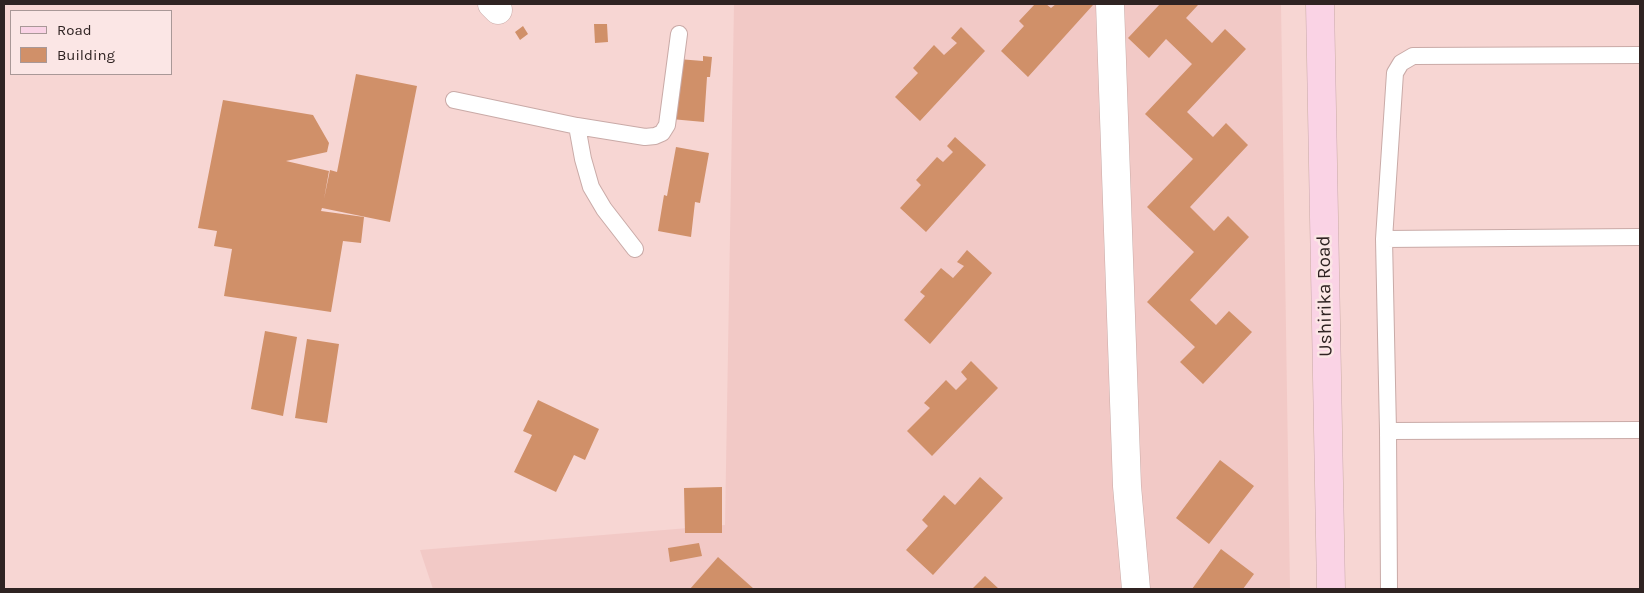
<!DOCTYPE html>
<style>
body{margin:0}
#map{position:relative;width:1644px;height:593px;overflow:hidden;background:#f7d6d3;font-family:Karla,sans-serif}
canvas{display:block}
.frame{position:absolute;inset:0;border:5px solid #2f2322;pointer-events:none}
.legend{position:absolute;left:10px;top:10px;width:162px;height:65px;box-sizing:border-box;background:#fbe6e5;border:1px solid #a99897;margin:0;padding:6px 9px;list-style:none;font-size:15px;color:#2f2322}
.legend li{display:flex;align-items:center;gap:10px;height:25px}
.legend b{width:25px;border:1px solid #a99897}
</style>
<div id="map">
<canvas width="1644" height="593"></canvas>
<div class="frame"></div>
<ul class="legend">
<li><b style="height:6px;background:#fad3e5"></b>Road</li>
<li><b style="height:14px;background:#d09069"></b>Building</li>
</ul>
</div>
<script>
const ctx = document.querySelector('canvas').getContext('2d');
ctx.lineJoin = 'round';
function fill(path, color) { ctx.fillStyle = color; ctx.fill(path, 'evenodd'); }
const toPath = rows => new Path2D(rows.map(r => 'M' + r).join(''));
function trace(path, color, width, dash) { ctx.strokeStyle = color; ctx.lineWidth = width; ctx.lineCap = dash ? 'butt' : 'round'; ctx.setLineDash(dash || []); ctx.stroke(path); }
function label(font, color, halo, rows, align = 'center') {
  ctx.font = font + ' Karla,sans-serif'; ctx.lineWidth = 5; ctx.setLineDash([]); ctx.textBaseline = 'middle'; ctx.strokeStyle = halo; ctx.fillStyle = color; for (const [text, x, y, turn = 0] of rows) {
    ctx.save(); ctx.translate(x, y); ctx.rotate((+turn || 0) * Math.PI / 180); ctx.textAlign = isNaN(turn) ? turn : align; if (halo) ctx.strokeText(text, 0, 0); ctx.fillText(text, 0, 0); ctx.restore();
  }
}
fill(toPath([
 [734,4,1281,4,1290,589,433,589,420,550,725,525]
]), '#f2c9c6');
fill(toPath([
 [1035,4,1046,4,1051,8,1056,4,1093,5,1028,77,1001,51,1024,26,1019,21],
 [1160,4,1197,4,1198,5,1186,18,1212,43,1225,29,1246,49,1187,112,1213,137,1226,123,1248,145,1190,207,1214,231,1228,216,1249,237,1190,300,1216,325,1229,311,1252,332,1203,384,1180,362,1195,347,1147,302,1194,252,1147,207,1193,159,1145,114,1192,64,1166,39,1149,58,1128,38],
 [594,24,607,24,608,42,595,43],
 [523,26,528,34,520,40,515,32],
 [961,27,985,51,920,121,895,97,918,73,913,68,934,45,944,55,957,43,951,38],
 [703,56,712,57,710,77,707,77,704,122,671,119,678,59,703,61],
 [356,74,417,86,390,222,322,208,321,211,364,217,361,243,343,241,331,312,224,296,232,249,214,246,217,231,198,228,223,100,313,115,329,143,327,152,286,161,329,171,324,199,330,170,337,172],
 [955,137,986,165,926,232,900,208,921,185,916,180,937,157,943,162,953,152,947,146],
 [676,147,709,153,700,203,695,202,691,237,658,231,664,195,667,196],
 [967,250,992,273,930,344,904,320,925,296,920,292,941,268,953,278,964,266,957,262],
 [265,331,297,337,283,416,251,409],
 [307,339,339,344,327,423,295,418],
 [971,361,998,388,932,456,907,431,930,408,924,403,946,380,956,390,967,379,961,372],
 [538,400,599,429,585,460,574,455,556,492,514,472,532,435,523,431],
 [1220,460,1254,486,1209,544,1176,518],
 [980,477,1003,498,933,575,906,550,928,526,922,520,944,495,955,505],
 [722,487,722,533,685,533,684,488],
 [699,543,702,556,670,562,668,548],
 [1221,549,1254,574,1243,589,1192,589],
 [718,557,754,589,690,589],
 [985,576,999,589,972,589]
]), '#d09069');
const lane = toPath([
 [454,100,577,126,645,137,655,136,662,133,667,125,679,34],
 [577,126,583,159,591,187,604,209,635,249],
 [1384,239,1640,237],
 [1388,431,1640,430],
 [1389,589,1388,431,1384,239,1395,73,1401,63,1413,56,1640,55]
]);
const street = toPath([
 [492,4,498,10],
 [1110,4,1127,486,1136,589]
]);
const secondary = toPath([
 [1320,4,1331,589]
]);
trace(lane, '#c9aaa7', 18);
trace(street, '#c9aaa7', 29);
trace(secondary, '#c9aaa7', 29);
trace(lane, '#fff', 16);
trace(street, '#fff', 28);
trace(secondary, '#fad3e5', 28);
label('19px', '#2f2322', '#fbe6e5', [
 ["Ushirika Road",1325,296,-91]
]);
</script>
